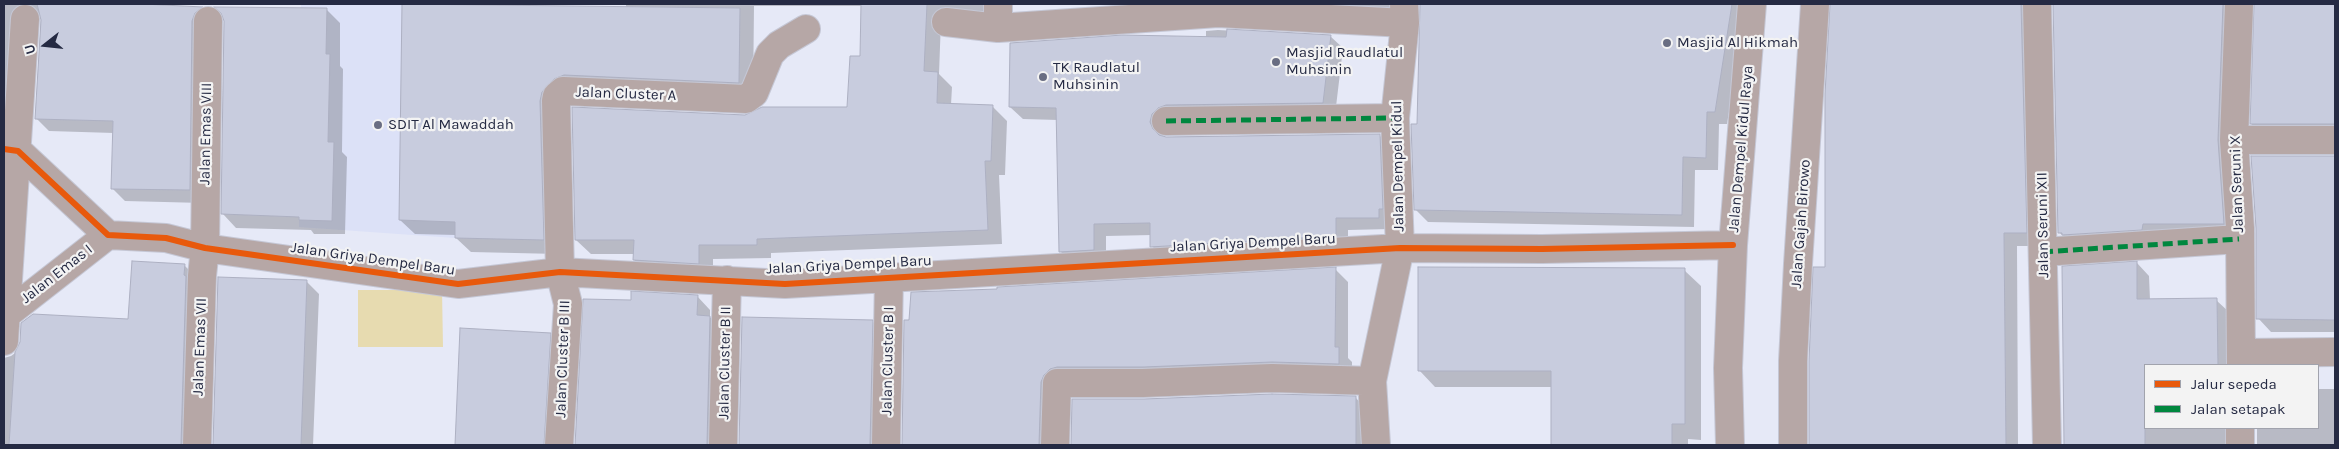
<!DOCTYPE html>
<style>
body{margin:0}
#map{position:relative;width:2339px;height:449px;overflow:hidden;background:#e6e9f7;font-family:Karla,sans-serif}
canvas{display:block}
.frame{position:absolute;inset:0;border:5px solid #252a43;pointer-events:none}
.legend{position:absolute;left:2144px;top:364px;width:175px;height:65px;box-sizing:border-box;background:#f3f3f3;border:1px solid #a1a3ad;margin:0;padding:6px 9px;list-style:none;font-size:15px;color:#252a43}
.legend li{display:flex;align-items:center;gap:10px;height:25px}
.legend b{width:25px;border:1px solid #a1a3ad}
.north{position:absolute;left:20px;top:20px;width:50px;height:50px;-webkit-text-stroke:4px #f3f3f3;paint-order:stroke;rotate:254deg;font-size:14px;font-weight:700;line-height:20px;text-align:center;color:#252a43}
.north::after{content:'';display:block;margin:auto;width:18px;height:22px;background:#252a43;clip-path:polygon(50% 0,100% 100%,50% 72%,0 100%)}
</style>
<div id="map">
<canvas width="2339" height="449"></canvas>
<div class="frame"></div>
<ul class="legend">
<li><b style="height:6px;background:#e8590c"></b>Jalur sepeda</li>
<li><b style="height:6px;background:#00873e"></b>Jalan setapak</li>
</ul>
<div class="north">U</div>
</div>
<script>
const ctx = document.querySelector('canvas').getContext('2d');
ctx.lineJoin = 'round';
function fill(path, color) { ctx.fillStyle = color; ctx.fill(path, 'evenodd'); }
const toPath = rows => new Path2D(rows.map(r => 'M' + r).join(''));
function trace(path, color, width, dash) { ctx.strokeStyle = color; ctx.lineWidth = width; ctx.lineCap = dash ? 'butt' : 'round'; ctx.setLineDash(dash || []); ctx.stroke(path); }
function label(font, color, halo, rows, align = 'center') {
  ctx.font = font + ' Karla,sans-serif'; ctx.lineWidth = 4.5; ctx.setLineDash([]); ctx.textBaseline = 'middle'; ctx.strokeStyle = halo; ctx.fillStyle = color; for (const [text, x, y, turn = 0] of rows) {
    ctx.save(); ctx.translate(x, y); ctx.rotate((+turn || 0) * Math.PI / 180); ctx.textAlign = isNaN(turn) ? turn : align; if (halo) ctx.strokeText(text, 0, 0); ctx.fillText(text, 0, 0); ctx.restore();
  }
}
fill(toPath([
 [301,4,458,4,455,238,299,227]
]), '#dce1f7');
fill(toPath([
 [358,290,442,290,443,347,358,347]
]), '#e7dbb0');
fill(toPath([
 [4,4,91,4,202,8,215,20,203,203,125,201,112,188,114,133,49,131,36,118,41,16,31,18,16,114,4,113],
 [403,4,626,7,626,4,991,4,990,21,941,20,939,74,952,87,951,105,993,107,1007,121,1005,175,999,175,1002,244,771,253,771,258,713,259,713,278,649,274,634,260,635,254,591,254,576,240,746,116,849,108,861,58,862,6,754,6,753,97,567,93,558,254,471,252,456,238,456,235,415,234,400,220],
 [1212,4,1408,4,1402,13],
 [1421,4,1741,4,1746,9,1727,124,1719,124,1718,170,1695,170,1694,227,1428,222,1415,209],
 [1832,4,2042,4,2039,246,2017,246,2018,445,1810,445,1810,361,1827,269],
 [2054,4,2244,4,2237,236,2072,245,2059,232],
 [2256,4,2335,4,2335,137,2265,137,2251,124],
 [326,9,340,23,340,66,343,69,342,152,347,157,345,234,314,234,311,230,236,228,223,214],
 [1218,30,1330,36,1343,48,1335,115,1165,125,1163,137,1379,135,1392,148,1391,229,1348,230,1348,248,1164,259,1152,246,1152,235,1106,236,1106,262,1073,264,1061,252,1058,120,1023,119,1010,107,1206,38,1206,31],
 [2252,157,2335,157,2335,332,2271,332,2258,318,2257,228],
 [2137,263,2149,276,2150,300,2216,300,2229,312,2230,365,2145,365,2145,428,2245,428,2238,445,2065,445,2063,268],
 [184,265,197,278,194,445,4,445,4,358,11,356,18,351,129,321],
 [1335,269,1348,282,1348,358,1352,362,1352,377,1063,382,1053,445,903,445,905,321,998,290],
 [1684,270,1701,286,1701,440,1688,439,1688,445,1552,445,1552,387,1435,387,1419,370],
 [219,278,306,281,319,294,313,445,214,445],
 [697,296,710,310,710,317,723,330,721,445,576,445,584,300,632,301],
 [743,318,872,321,885,334,883,445,740,445],
 [461,329,550,334,563,347,557,445,456,445],
 [2318,389,2335,389,2335,445,2257,445,2257,428,2318,428],
 [1355,397,1368,411,1368,445,1072,445,1073,400]
]), '#0003');
const building = toPath([
 [37,4,143,4,203,7,195,13,192,21,190,190,111,189,113,121,35,119,41,20,37,4],
 [402,4,740,8,739,83,564,75,554,79,542,92,540,101,544,240,455,238,455,222,399,220,402,4],
 [861,4,927,4,924,71,938,72,937,103,993,105,991,161,985,161,988,230,757,239,757,245,699,245,699,264,633,260,634,240,575,240,572,107,745,115,762,107,847,107,850,56,860,56,861,4],
 [1420,4,1732,4,1715,112,1707,112,1706,158,1683,157,1682,215,1414,210,1411,124,1417,124,1420,4],
 [1830,4,2021,4,2027,233,2004,233,2006,445,1809,445,1809,361,1813,267,1825,267,1825,94,1830,4],
 [2053,4,2223,4,2218,140,2224,224,2143,224,2142,230,2062,235,2062,233,2058,233,2053,4],
 [2254,4,2335,4,2335,124,2250,124,2254,4],
 [214,7,327,8,326,54,330,54,328,142,334,142,332,221,299,220,299,217,221,214,224,21,221,13,214,7],
 [1227,29,1331,35,1323,103,1166,105,1158,108,1152,114,1150,122,1153,129,1159,135,1166,137,1380,134,1383,209,1379,209,1379,218,1336,218,1336,236,1150,247,1150,223,1094,224,1094,250,1059,252,1056,108,1009,107,1010,43,1122,35,1226,37,1227,29],
 [2251,156,2335,156,2335,320,2256,319,2256,228,2251,156],
 [132,261,185,264,184,275,186,276,181,445,9,445,15,352,20,342,21,323,33,314,128,319,132,261],
 [2137,261,2137,299,2217,298,2218,365,2145,365,2145,445,2064,445,2062,266,2137,261],
 [1336,267,1335,347,1339,347,1339,364,1272,362,1143,367,1057,367,1050,369,1044,375,1041,382,1039,445,902,445,904,320,909,320,911,292,997,289,997,287,1336,267],
 [1418,267,1685,268,1685,424,1672,424,1672,445,1551,445,1551,371,1418,371,1418,267],
 [218,277,307,280,301,445,213,445,218,277],
 [631,291,698,295,697,315,710,316,707,445,575,445,583,299,631,300,631,291],
 [742,317,873,320,870,445,739,445,742,317],
 [460,328,551,333,544,445,455,445,460,328],
 [1272,394,1356,396,1356,445,1071,445,1072,399,1144,399,1272,394]
]);
fill(building, '#c8ccde');
trace(building, '#adb0c2', 1);
const minor = toPath([
 [998,4,998,28],
 [2037,4,2047,445],
 [2239,4,2234,140,2240,228,2241,365],
 [946,22,998,28,1218,13,1405,23],
 [1166,121,1395,118],
 [2234,140,2335,140],
 [4,149,18,151,108,235,166,238,205,248,458,284,560,272,785,284,1400,248,1542,249,1733,245],
 [2043,252,2239,239],
 [7,314,108,235],
 [4,341,25,19],
 [2241,353,2335,352],
 [197,445,202,276,205,248,208,21],
 [559,445,568,304,560,272,556,101,557,96,563,91,746,99,754,93,770,54,779,45,806,29],
 [723,445,727,280],
 [886,445,889,276],
 [1055,445,1057,383,1143,383,1272,378,1372,381],
 [1376,445,1372,381,1400,248,1395,118,1405,23,1404,4],
 [1730,445,1728,368,1733,245,1752,4],
 [1793,445,1793,361,1798,264,1815,4],
 [2240,445,2240,428]
]);
trace(minor, '#c5c7d5', 30);
trace(minor, '#b6a7a6', 28);
trace(toPath([
 [1166,121,1395,118],
 [2043,252,2239,239]
]), '#00873e', 5, [10, 5]);
trace(toPath([
 [4,149,18,151,108,235,166,238,205,248,458,284,560,272,785,284,1400,248,1542,249,1733,245]
]), '#e8590c', 6);
for (const [x, y, r, color] of [
 [1667,43,5,"#696d82"],
 [1276,62,5,"#696d82"],
 [1043,77,5,"#696d82"],
 [378,125,5,"#696d82"]
]) { const dot = new Path2D(); dot.arc(x, y, r, 0, 2 * Math.PI); ctx.fillStyle = color; ctx.fill(dot); trace(dot, '#f3f3f3', 2); }
label('15px', '#252a43', '#f3f3f3', [
 ["Masjid Al Hikmah",1677,43],
 ["Masjid Raudlatul",1286,53],
 ["Muhsinin",1286,70],
 ["TK Raudlatul",1053,68],
 ["Muhsinin",1053,85],
 ["SDIT Al Mawaddah",388,125]
], 'left');
label('15px', '#252a43', '#f3f3f3', [
 ["Jalan Cluster A",626,94,2],
 ["Jalan Emas VIII",206,134,-89],
 ["Jalan Dempel Kidul Raya",1741,149,-85],
 ["Jalan Dempel Kidul",1398,166,-91],
 ["Jalan Seruni X",2237,184,-92],
 ["Jalan Gajah Birowo",1801,224,-86],
 ["Jalan Seruni XII",2043,225,-91],
 ["Jalan Griya Dempel Baru",1253,243,-3],
 ["Jalan Griya Dempel Baru",373,259,8],
 ["Jalan Griya Dempel Baru",849,265,-3],
 ["Jalan Emas I",57,274,-38],
 ["Jalan Emas VII",200,347,-88],
 ["Jalan Cluster B III",563,359,-88],
 ["Jalan Cluster B I",888,361,-89],
 ["Jalan Cluster B II",725,363,-89]
]);
</script>
